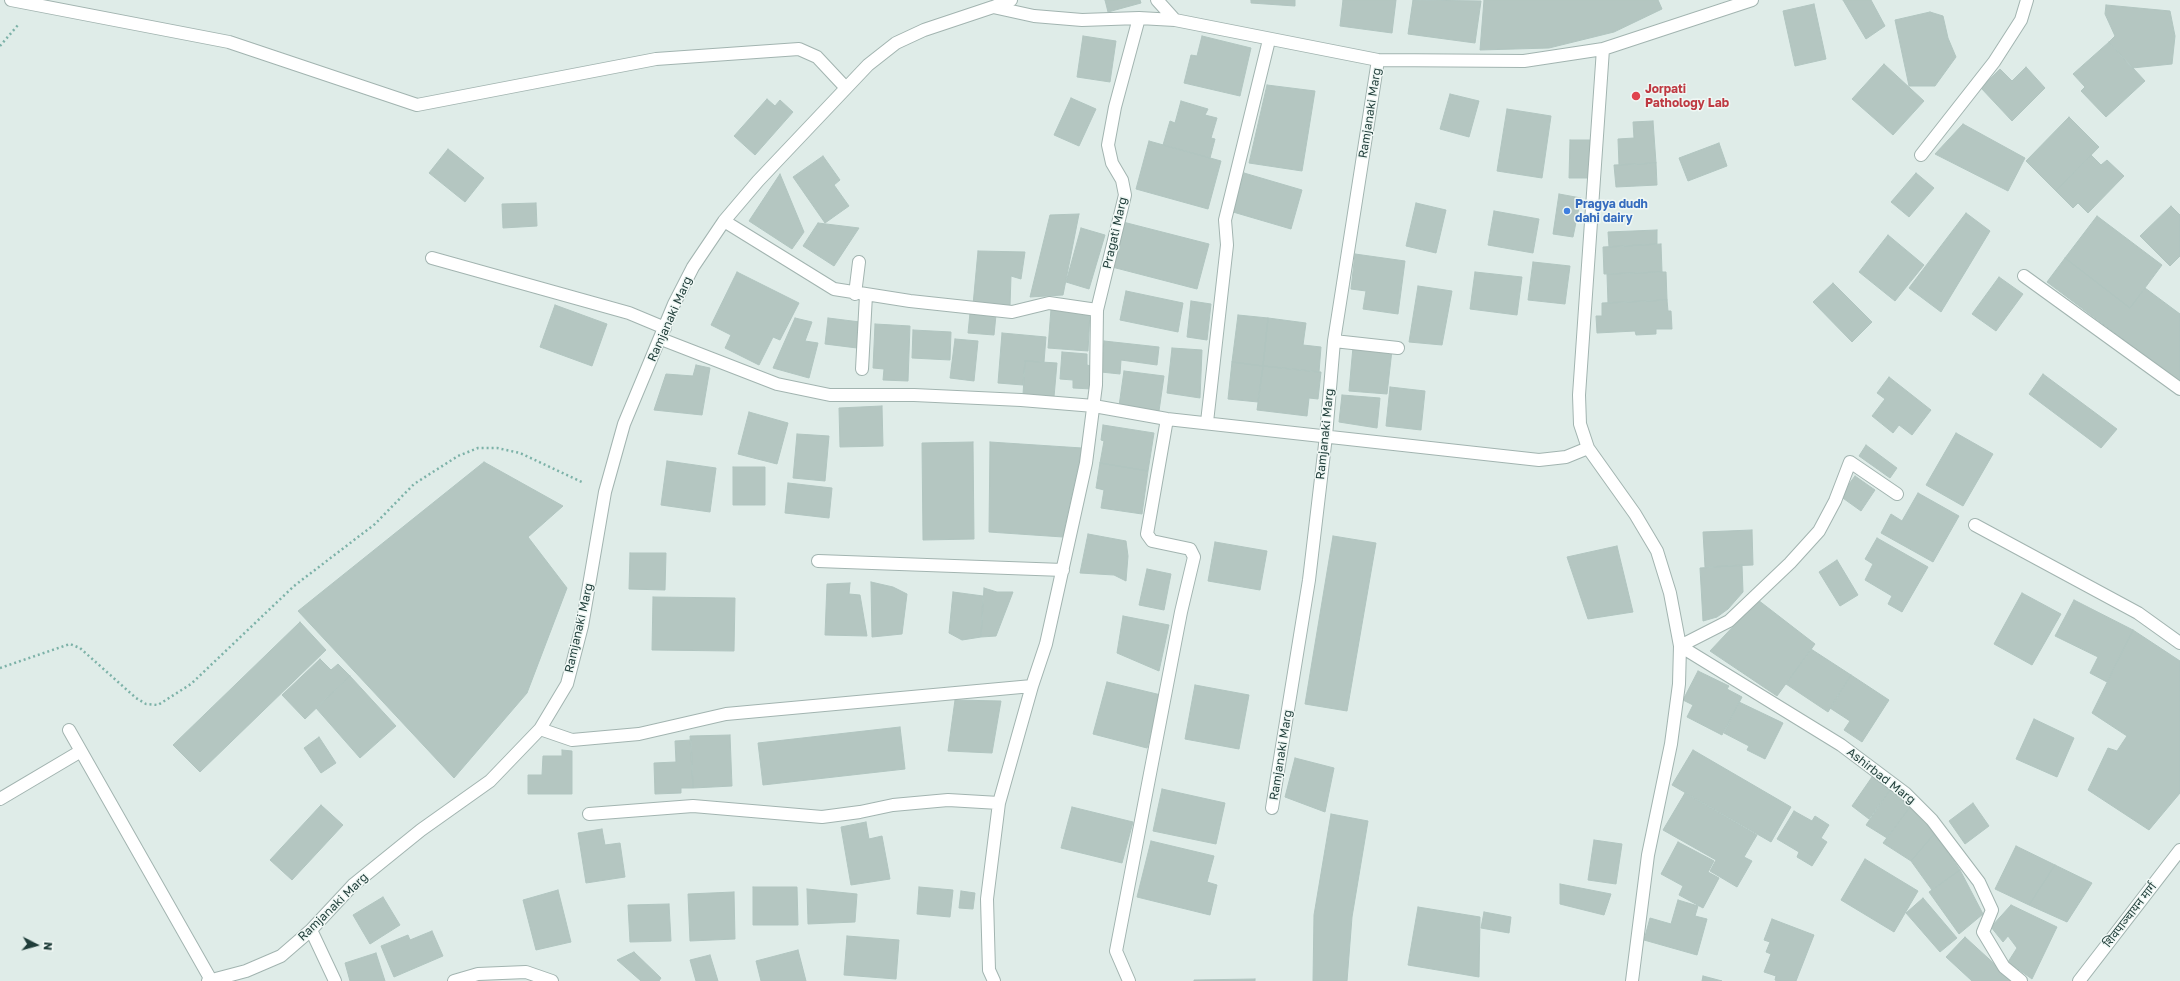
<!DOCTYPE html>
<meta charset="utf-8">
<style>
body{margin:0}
#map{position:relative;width:2180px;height:981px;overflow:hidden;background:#dfece8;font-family:"Golos Text",sans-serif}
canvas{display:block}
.north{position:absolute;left:16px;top:925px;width:40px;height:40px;-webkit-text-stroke:3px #f0f8f5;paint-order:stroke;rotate:96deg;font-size:11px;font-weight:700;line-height:16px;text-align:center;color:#1f3d39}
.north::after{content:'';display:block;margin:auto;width:14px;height:18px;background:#1f3d39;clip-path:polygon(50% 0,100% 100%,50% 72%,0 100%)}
</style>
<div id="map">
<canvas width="2180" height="981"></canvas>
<div class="north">N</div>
</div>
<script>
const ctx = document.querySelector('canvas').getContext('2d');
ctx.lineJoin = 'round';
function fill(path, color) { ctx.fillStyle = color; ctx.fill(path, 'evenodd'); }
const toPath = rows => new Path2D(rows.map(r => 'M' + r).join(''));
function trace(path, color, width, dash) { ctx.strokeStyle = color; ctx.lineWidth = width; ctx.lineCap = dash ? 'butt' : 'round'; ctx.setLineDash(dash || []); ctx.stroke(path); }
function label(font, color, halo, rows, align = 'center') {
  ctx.font = font + ' "Golos Text","Noto Sans Devanagari",sans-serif'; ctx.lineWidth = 3; ctx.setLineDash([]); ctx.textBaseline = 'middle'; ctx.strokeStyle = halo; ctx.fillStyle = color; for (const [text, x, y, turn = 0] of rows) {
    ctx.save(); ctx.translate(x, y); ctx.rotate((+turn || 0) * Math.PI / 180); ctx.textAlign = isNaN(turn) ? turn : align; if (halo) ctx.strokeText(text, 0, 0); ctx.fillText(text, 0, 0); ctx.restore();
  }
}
const building = toPath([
 [1105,0,1140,0,1141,3,1108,12,1105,0],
 [1251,0,1295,0,1295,6,1251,3,1251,0],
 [1343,0,1396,0,1392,33,1340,26,1343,0],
 [1413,0,1481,1,1475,43,1408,34,1413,0],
 [1484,0,1658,0,1662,9,1614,32,1549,48,1480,50,1484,0],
 [1843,0,1871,0,1885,26,1866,39,1843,0],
 [1814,4,1826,59,1795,66,1783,11,1814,4],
 [2106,5,2170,11,2175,36,2172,64,2132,68,2109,42,2115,36,2105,14,2106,5],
 [1930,12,1943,16,1948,38,1956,57,1935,86,1909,86,1895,20,1930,12],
 [1083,36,1116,41,1110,82,1077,77,1083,36],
 [1202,36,1251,48,1240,96,1184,83,1191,55,1197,56,1202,36],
 [2109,42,2145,81,2106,117,2081,91,2085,87,2073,74,2109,42],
 [1884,64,1924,101,1893,135,1852,99,1884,64],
 [2026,67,2045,88,2012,121,1981,88,2000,69,2012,81,2026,67],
 [1267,85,1315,91,1302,171,1249,163,1267,85],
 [1450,94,1479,101,1469,137,1440,129,1450,94],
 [1071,98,1096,109,1079,146,1054,135,1071,98],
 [767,99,775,106,780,100,793,112,755,155,734,136,767,99],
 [1181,101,1208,109,1205,115,1217,118,1211,138,1215,139,1210,158,1163,145,1170,121,1175,123,1181,101],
 [1507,109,1551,116,1542,178,1497,171,1507,109],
 [2069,117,2099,147,2056,191,2026,161,2069,117],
 [1653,121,1656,163,1619,165,1618,139,1634,138,1633,122,1653,121],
 [1963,124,2025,158,2008,191,1935,154,1963,124],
 [1570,140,1592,140,1592,178,1569,178,1570,140],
 [1149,141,1221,161,1208,209,1136,189,1149,141],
 [1719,143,1727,166,1688,181,1679,158,1719,143],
 [448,149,484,178,465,202,429,173,448,149],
 [2091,155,2101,165,2107,160,2124,176,2088,213,2078,203,2073,208,2056,191,2091,155],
 [823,156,840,180,834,185,849,206,825,223,793,177,823,156],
 [1656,163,1657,185,1616,187,1614,165,1656,163],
 [1244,173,1302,190,1291,229,1233,212,1244,173],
 [1916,173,1934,188,1909,217,1891,202,1916,173],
 [780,174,804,232,792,249,749,221,780,174],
 [1559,194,1581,198,1573,237,1553,234,1559,194],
 [536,203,537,226,503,228,502,204,536,203],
 [1416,203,1446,210,1436,253,1406,246,1416,203],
 [2171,206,2180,215,2180,256,2170,266,2140,236,2171,206],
 [1494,211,1539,219,1533,253,1488,245,1494,211],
 [1966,213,1990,231,1941,312,1909,288,1966,213],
 [1079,214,1063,295,1030,297,1050,215,1079,214],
 [2097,216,2162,265,2130,308,2065,258,2097,216],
 [1123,222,1209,244,1197,289,1112,267,1123,222],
 [818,223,859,228,834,266,803,246,818,223],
 [1081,228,1105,235,1089,289,1066,282,1081,228],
 [1657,230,1657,244,1609,247,1608,232,1657,230],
 [1888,235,1924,265,1895,301,1859,272,1888,235],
 [1661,244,1662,272,1604,274,1603,247,1661,244],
 [978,251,1025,252,1021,279,1011,276,1010,306,973,305,978,251],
 [1355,254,1405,261,1398,314,1363,309,1366,291,1351,289,1355,254],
 [2065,258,2130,308,2145,288,2180,314,2180,382,2047,282,2065,258],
 [1533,262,1570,266,1565,304,1528,300,1533,262],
 [737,272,799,303,780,340,773,337,759,365,725,348,731,335,711,325,737,272],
 [1475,272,1522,277,1517,315,1470,309,1475,272],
 [1662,272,1666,272,1667,300,1608,303,1607,274,1662,272],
 [1999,277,2023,294,1996,331,1972,314,1999,277],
 [1833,283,1872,322,1852,342,1813,302,1833,283],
 [1418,286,1452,291,1442,345,1409,342,1418,286],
 [1126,291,1183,303,1178,332,1120,320,1126,291],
 [1667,300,1668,311,1671,311,1672,329,1656,329,1656,334,1636,335,1635,331,1597,333,1596,316,1602,316,1602,303,1667,300],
 [1191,301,1211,304,1207,340,1187,337,1191,301],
 [555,305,607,324,592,366,540,347,555,305],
 [1051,309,1090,312,1088,351,1048,348,1051,309],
 [970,313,996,315,994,335,968,333,970,313],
 [1238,315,1268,318,1263,366,1232,362,1238,315],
 [795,318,812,322,805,341,818,343,809,378,773,368,795,318],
 [828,318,860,322,857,348,825,344,828,318],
 [1268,318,1306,323,1303,345,1321,347,1319,372,1263,366,1268,318],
 [875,324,910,326,908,381,883,380,884,369,873,368,875,324],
 [913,330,951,332,950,360,912,358,913,330],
 [1002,333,1046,337,1044,362,1025,361,1023,385,998,383,1002,333],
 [955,339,978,341,974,381,950,378,955,339],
 [1104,341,1159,347,1157,365,1121,360,1120,374,1101,372,1104,341],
 [1353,347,1392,350,1387,394,1349,391,1353,347],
 [1172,348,1202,350,1200,398,1167,393,1172,348],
 [1062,352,1087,354,1087,365,1094,367,1092,389,1073,388,1073,380,1060,379,1062,352],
 [1025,361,1057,363,1054,397,1023,395,1025,361],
 [1232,362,1263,366,1258,402,1228,399,1232,362],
 [696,365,710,368,702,415,654,410,666,374,693,376,696,365],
 [1263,366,1321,372,1318,399,1309,398,1307,416,1257,410,1263,366],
 [1124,371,1164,376,1159,411,1119,406,1124,371],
 [2043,374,2117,429,2101,448,2029,394,2043,374],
 [1889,377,1931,410,1912,435,1899,425,1893,433,1872,416,1885,399,1877,393,1889,377],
 [1390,387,1425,391,1421,430,1386,426,1390,387],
 [1342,395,1380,398,1377,428,1339,422,1342,395],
 [882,406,883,446,840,447,839,408,882,406],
 [749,412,788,423,777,464,738,454,749,412],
 [1103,425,1154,433,1148,471,1100,463,1104,441,1101,440,1103,425],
 [1956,433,1993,454,1963,506,1926,485,1956,433],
 [797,434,829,436,825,481,793,478,797,434],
 [973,442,974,539,923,540,922,443,973,442],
 [990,442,1082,448,1063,537,989,532,990,442],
 [1866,445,1897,468,1890,478,1859,456,1866,445],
 [667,461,716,468,710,512,661,505,667,461],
 [484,462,563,506,528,537,567,588,527,693,454,778,298,611,484,462],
 [1100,463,1148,471,1142,514,1101,508,1104,490,1096,488,1100,463],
 [733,467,765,467,765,505,733,505,733,467],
 [1855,476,1875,490,1861,511,1840,496,1855,476],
 [788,483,832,488,829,518,785,513,788,483],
 [1918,493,1959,516,1933,562,1881,533,1891,514,1902,521,1918,493],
 [1752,530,1753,565,1705,567,1703,532,1752,530],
 [1088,534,1126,541,1128,556,1126,581,1114,575,1080,573,1088,534],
 [1333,536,1376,543,1347,711,1305,704,1333,536],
 [1877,538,1928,567,1902,612,1888,604,1892,596,1865,580,1873,564,1865,559,1877,538],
 [1215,542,1267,551,1260,590,1208,581,1215,542],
 [1617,546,1633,612,1588,619,1567,557,1617,546],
 [630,553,666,553,665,590,629,589,630,553],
 [1837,560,1858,595,1840,606,1819,572,1837,560],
 [1742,565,1743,592,1728,609,1717,617,1703,621,1700,568,1742,565],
 [1147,569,1171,574,1164,610,1139,605,1147,569],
 [871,582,893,587,907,594,902,634,872,637,871,582],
 [850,583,849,594,860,595,867,636,825,635,827,584,850,583],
 [984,588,997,592,1013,592,996,636,981,637,984,588],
 [953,592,983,596,981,637,962,640,949,633,953,592],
 [2022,593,2061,614,2032,665,1994,644,2022,593],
 [653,597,735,598,734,651,652,650,653,597],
 [1758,600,1815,644,1777,696,1710,651,1758,600],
 [2074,600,2133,630,2107,682,2090,673,2098,657,2055,636,2074,600],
 [1123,616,1169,625,1159,671,1117,653,1123,616],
 [300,622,326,650,200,772,173,745,300,622],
 [2133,630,2180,661,2180,793,2149,830,2088,790,2108,748,2117,751,2127,736,2092,713,2133,630],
 [1811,649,1851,675,1828,712,1786,684,1811,649],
 [320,659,331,670,338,664,350,676,305,719,282,695,320,659],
 [1698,671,1729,686,1727,689,1742,697,1722,735,1687,717,1693,705,1683,700,1698,671],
 [1851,675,1889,700,1862,742,1844,730,1850,721,1830,708,1851,675],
 [350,676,396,726,360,758,316,708,350,676],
 [1107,682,1161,695,1147,748,1093,734,1107,682],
 [1195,685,1249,695,1239,749,1185,739,1195,685],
 [955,700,1001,701,992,753,948,751,955,700],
 [1739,702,1783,723,1765,759,1747,750,1749,746,1724,733,1739,702],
 [2034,719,2074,738,2057,777,2016,759,2034,719],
 [900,727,905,769,763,785,758,743,900,727],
 [730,735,732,786,693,788,690,736,730,735],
 [319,737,336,763,321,773,304,748,319,737],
 [691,740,693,788,681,788,681,793,655,794,654,763,676,762,675,741,691,740],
 [562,750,572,751,572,794,528,794,528,775,542,775,543,756,562,756,562,750],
 [1693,750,1791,807,1771,842,1672,785,1693,750],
 [1295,758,1334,768,1325,812,1285,797,1295,758],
 [1872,777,1890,790,1869,819,1852,806,1872,777],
 [1162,789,1225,803,1216,844,1153,831,1162,789],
 [1890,790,1910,807,1887,838,1866,825,1890,790],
 [1685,793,1757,835,1744,857,1752,861,1737,887,1710,871,1716,860,1663,830,1685,793],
 [1973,803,1989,826,1965,844,1949,821,1973,803],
 [321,805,343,825,292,880,270,860,321,805],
 [1072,807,1133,822,1122,863,1061,848,1072,807],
 [1910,807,1935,833,1911,861,1883,843,1910,807],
 [1794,811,1812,821,1815,816,1829,825,1821,838,1827,842,1812,866,1797,857,1799,852,1777,839,1794,811],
 [1331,814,1368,821,1352,917,1347,981,1313,981,1314,915,1331,814],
 [866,822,869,839,882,836,890,879,851,885,841,827,866,822],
 [602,829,605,845,620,843,625,877,586,883,578,833,602,829],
 [1935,833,1960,870,1932,890,1911,861,1935,833],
 [1594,840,1622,844,1616,884,1588,880,1594,840],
 [1151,841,1214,856,1207,882,1217,885,1210,915,1137,897,1151,841],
 [1678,842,1714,861,1708,872,1719,878,1703,908,1679,895,1683,886,1661,874,1678,842],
 [2016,846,2055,865,2029,905,1995,889,2016,846],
 [1865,859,1918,891,1894,932,1841,900,1865,859],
 [2055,865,2092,883,2067,922,2029,905,2055,865],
 [1960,870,1983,914,1959,934,1929,892,1960,870],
 [1560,884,1611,894,1604,915,1560,904,1560,884],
 [753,887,797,887,798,925,753,925,753,887],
 [919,887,953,890,950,917,917,914,919,887],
 [807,889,857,894,855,922,808,924,807,889],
 [558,890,571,942,536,950,523,900,558,890],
 [961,891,975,893,973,909,959,908,961,891],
 [734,892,735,939,690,941,688,894,734,892],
 [383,897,400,925,370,944,353,915,383,897],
 [1923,898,1957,938,1940,952,1906,913,1923,898],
 [1678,900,1698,906,1695,916,1707,919,1697,955,1644,940,1650,918,1671,924,1678,900],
 [669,904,671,941,630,942,628,905,669,904],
 [2011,905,2057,927,2032,979,2008,962,2017,948,2008,936,2003,942,1991,927,2011,905],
 [1418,907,1480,917,1479,977,1408,965,1418,907],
 [1484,912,1511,917,1509,933,1481,928,1484,912],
 [1772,919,1814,935,1796,981,1777,981,1775,980,1776,976,1764,972,1771,954,1766,952,1770,942,1764,940,1772,919],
 [432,931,443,956,394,977,381,946,408,935,410,940,432,931],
 [847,936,899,940,896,979,844,975,847,936],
 [1965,937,2013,981,1972,981,1946,957,1965,937],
 [798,950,806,981,761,981,756,961,798,950],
 [634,952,661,978,659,981,641,981,617,960,634,952],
 [376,953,385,981,350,981,345,963,376,953],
 [710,955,718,981,696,981,690,960,710,955],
 [1703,976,1722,981,1702,981,1703,976],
 [1255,979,1255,981,1194,981,1194,980,1255,979]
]);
fill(building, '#b4c6c1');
trace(building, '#b1c5c0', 1);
const minor = toPath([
 [11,0,229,42,417,105,656,59,799,49,817,57,846,88],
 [1157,0,1175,20],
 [993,7,1011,0],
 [1603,49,1579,395,1580,424,1588,448,1635,514,1657,551,1670,593,1680,646,1679,684,1671,744,1648,855,1632,981],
 [1921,155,1994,62,2021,20,2027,0],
 [724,221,834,289,910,301,1012,312,1049,303,1097,310],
 [432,258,629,313,665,328],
 [2024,276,2180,389],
 [855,294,859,262],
 [661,339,777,384,830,395,914,395,1021,400,1094,406,1167,419,1539,460,1566,457,1588,448],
 [1334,341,1398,348],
 [862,369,866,295],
 [1207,422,1227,245,1225,220,1269,40],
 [1975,525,2138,613,2180,643],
 [818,561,1063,570],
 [1680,646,1841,745,1905,793,1932,820,1979,882,1992,910,1983,932,2004,967,2021,981],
 [1680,646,1729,621,1790,563,1819,531,1835,501,1850,462,1897,494],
 [540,729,572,740,639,734,726,714,1032,686],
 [69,730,211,980],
 [0,799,81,751],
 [1272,808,1309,580,1326,436,1334,341,1378,60],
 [589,814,693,806,822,817,860,812,893,805,948,800,999,803],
 [311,930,335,981],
 [208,981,246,971,281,956,311,930,353,885,421,830,490,781,540,729,567,684,582,626,605,492,624,424,674,304,693,267,724,221,758,181,868,65,896,43,924,30,993,7,1034,16,1082,20,1139,18,1175,20,1378,60,1524,61,1603,49,1752,0],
 [454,981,478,974,526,972,552,981],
 [994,981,989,970,987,899,999,803,1032,686,1046,644,1086,463,1096,385,1097,310,1125,195,1122,180,1112,163,1108,145,1115,107,1139,18],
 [1129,981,1116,951,1181,612,1194,557,1190,549,1152,541,1147,534,1167,419],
 [2079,981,2180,850]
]);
trace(minor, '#a2b4b0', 14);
trace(toPath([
 [0,46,18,25],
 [0,668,70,644,80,648,136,698,146,704,158,705,191,684,294,586,375,524,414,484,458,456,478,448,497,448,520,453,584,483]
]), '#7db2a8', 2.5, [2, 3]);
trace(minor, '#fff', 12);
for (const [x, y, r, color] of [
 [1636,96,5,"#e0444e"],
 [1567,211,4,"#3f7fe0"]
]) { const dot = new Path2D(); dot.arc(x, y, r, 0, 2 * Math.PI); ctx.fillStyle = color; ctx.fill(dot); trace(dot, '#f0f8f5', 1.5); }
label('bold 12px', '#be3a42', '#f0f8f5', [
 ["Jorpati",1645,89],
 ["Pathology Lab",1645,103]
], 'left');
label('12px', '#1f3d39', '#f0f8f5', [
 ["Ramjanaki Marg",1370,113,-81],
 ["Pragati Marg",1115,233,-77],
 ["Ramjanaki Marg",670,319,-66],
 ["Ramjanaki Marg",1325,434,-84],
 ["Ramjanaki Marg",579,628,-77],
 ["Ramjanaki Marg",1281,755,-81],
 ["Ashirbad Marg",1881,776,38],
 ["Ramjanaki Marg",333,907,-44],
 ["शिवपाञ्चायन मार्ग",2130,915,-52]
]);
label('bold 12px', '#366cbe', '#f0f8f5', [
 ["Pragya dudh",1575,204],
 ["dahi dairy",1575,218]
], 'left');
</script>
